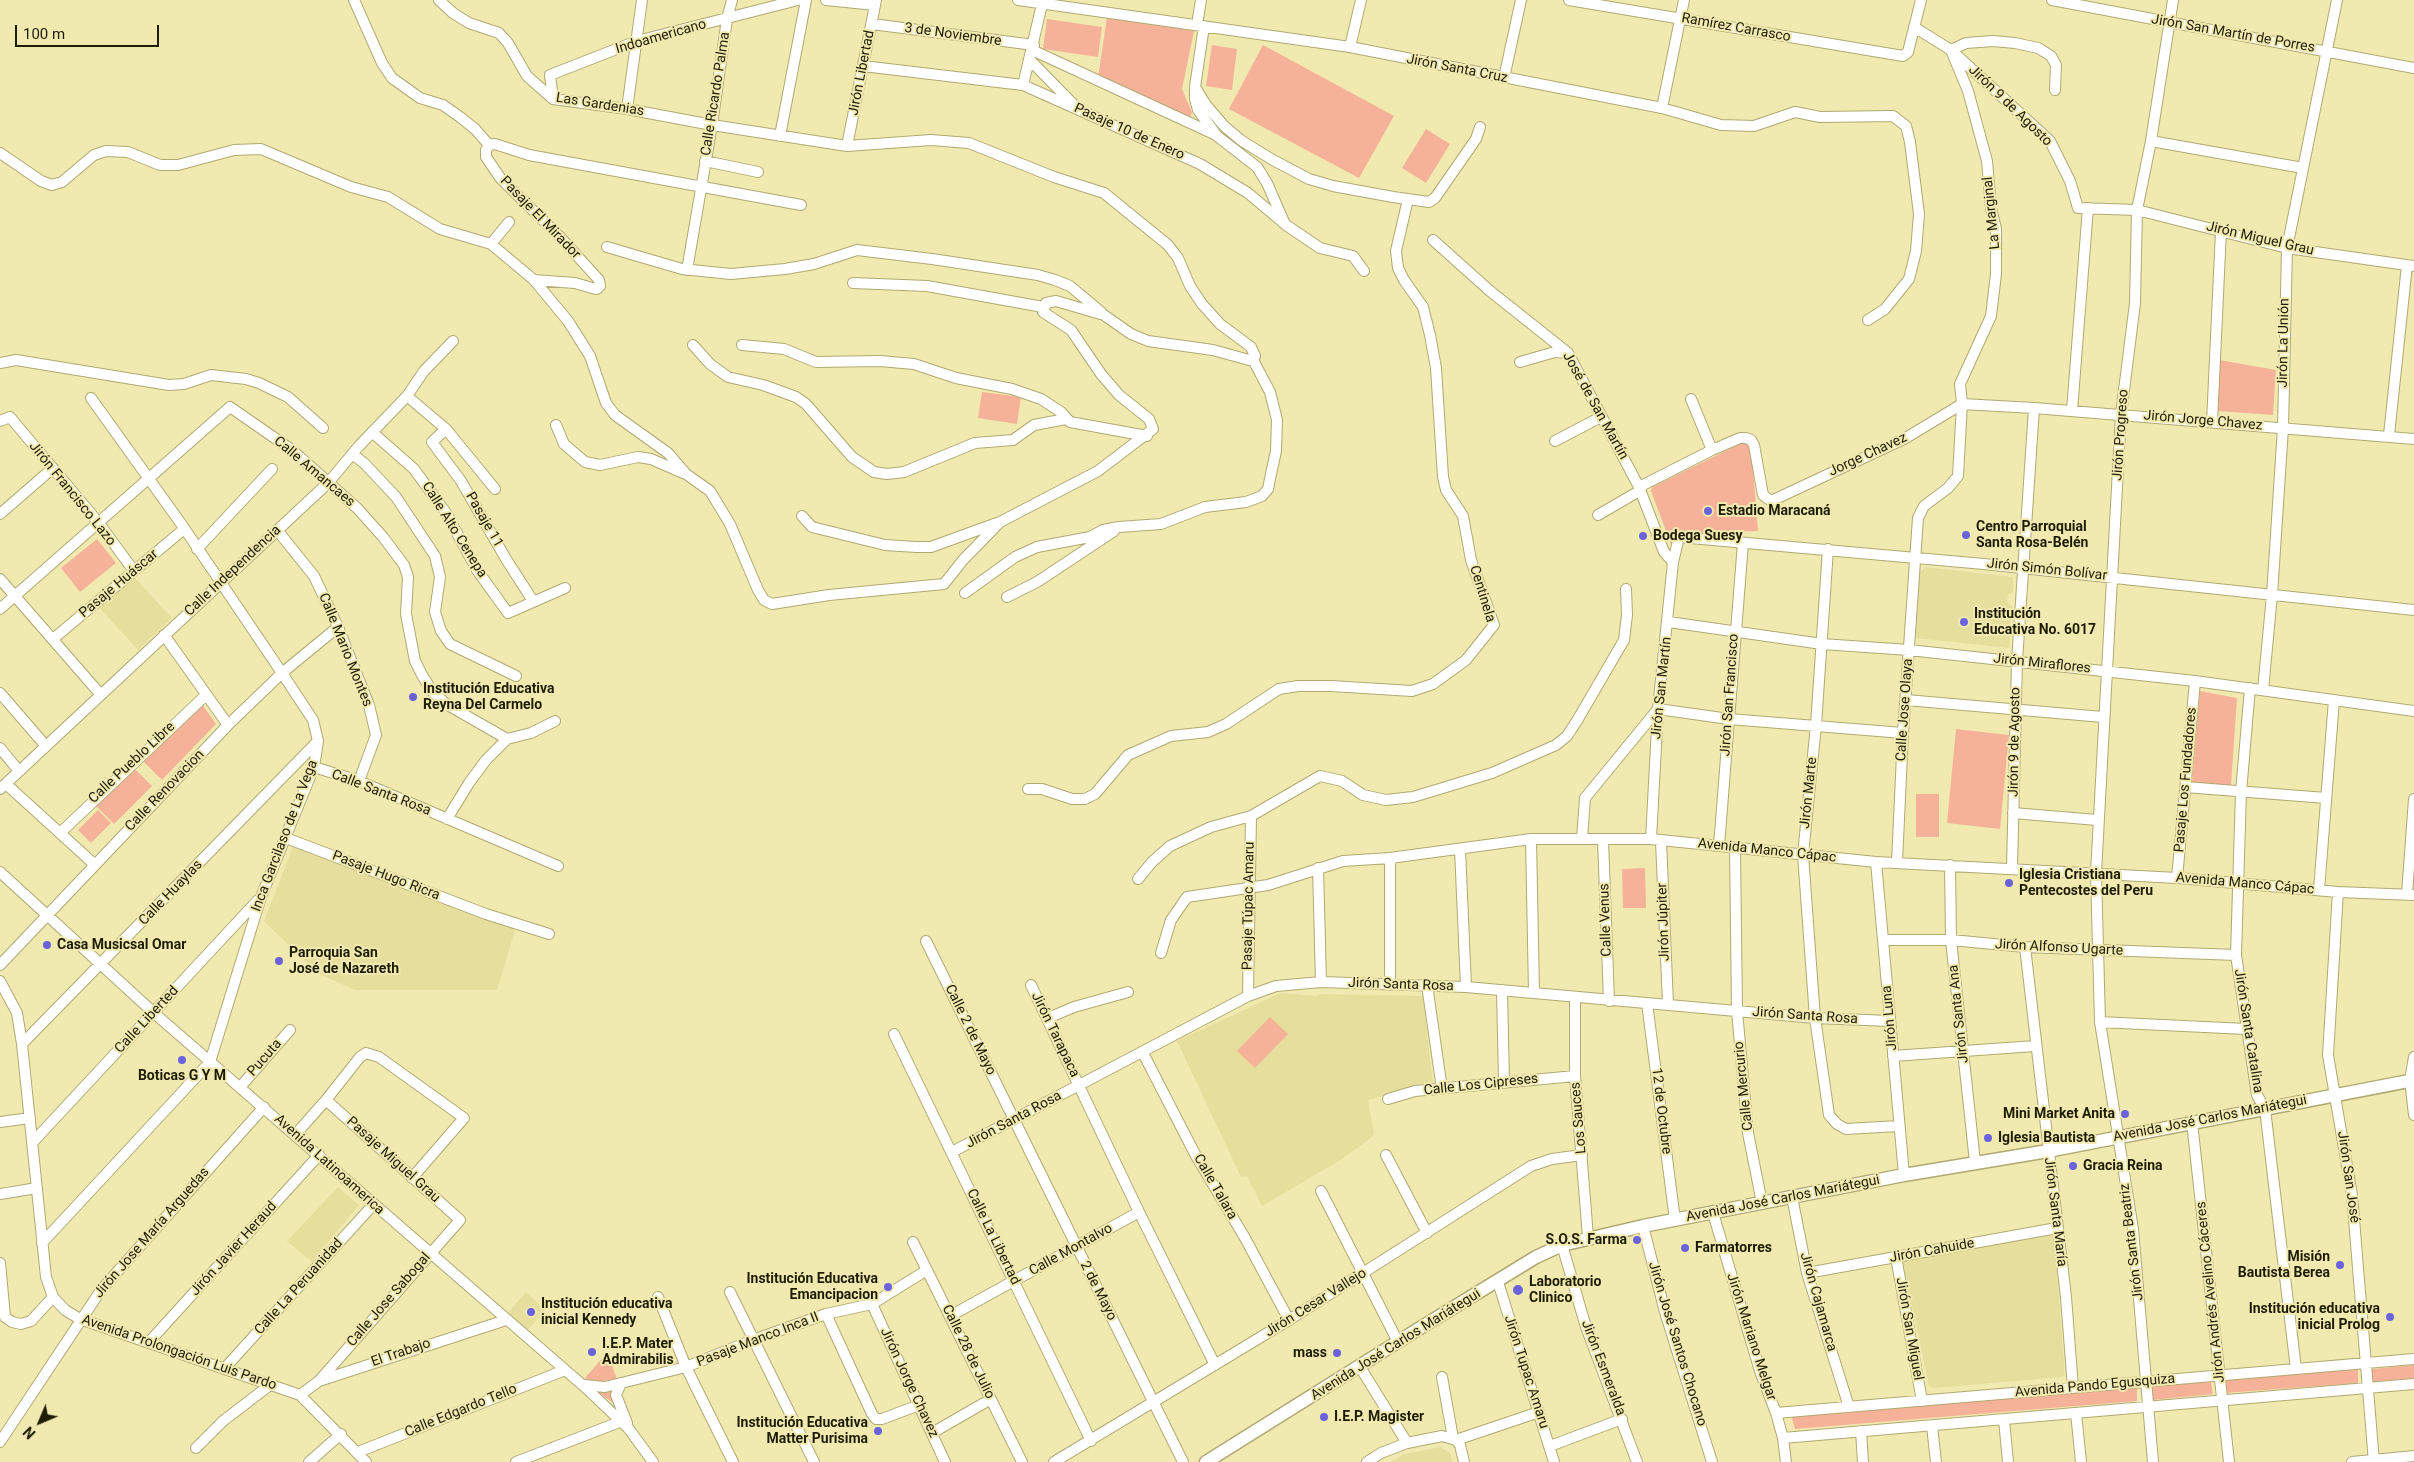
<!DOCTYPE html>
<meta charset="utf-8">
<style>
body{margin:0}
#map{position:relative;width:2414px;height:1462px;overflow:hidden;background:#f1eab0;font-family:Roboto,sans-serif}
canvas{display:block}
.north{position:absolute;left:15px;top:1397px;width:50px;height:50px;-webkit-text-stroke:4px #f1eab0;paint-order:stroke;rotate:225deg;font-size:14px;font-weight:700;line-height:20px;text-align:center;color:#1f1c06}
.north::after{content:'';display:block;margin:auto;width:18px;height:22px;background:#1f1c06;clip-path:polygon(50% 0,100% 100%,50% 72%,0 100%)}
.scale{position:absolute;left:15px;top:25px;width:144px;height:22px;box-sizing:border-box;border:2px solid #1f1c06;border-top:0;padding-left:6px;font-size:15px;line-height:18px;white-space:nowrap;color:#1f1c06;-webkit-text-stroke:4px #f1eab0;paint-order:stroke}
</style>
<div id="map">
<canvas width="2414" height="1462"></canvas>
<div class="north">N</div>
<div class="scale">100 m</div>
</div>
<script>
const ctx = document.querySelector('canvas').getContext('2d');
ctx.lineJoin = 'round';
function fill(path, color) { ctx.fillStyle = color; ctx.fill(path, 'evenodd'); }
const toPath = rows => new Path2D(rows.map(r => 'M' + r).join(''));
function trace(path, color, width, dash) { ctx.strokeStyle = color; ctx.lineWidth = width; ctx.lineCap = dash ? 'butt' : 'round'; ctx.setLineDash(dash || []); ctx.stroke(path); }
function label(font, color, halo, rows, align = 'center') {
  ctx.font = font + ' Roboto,sans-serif'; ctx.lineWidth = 4; ctx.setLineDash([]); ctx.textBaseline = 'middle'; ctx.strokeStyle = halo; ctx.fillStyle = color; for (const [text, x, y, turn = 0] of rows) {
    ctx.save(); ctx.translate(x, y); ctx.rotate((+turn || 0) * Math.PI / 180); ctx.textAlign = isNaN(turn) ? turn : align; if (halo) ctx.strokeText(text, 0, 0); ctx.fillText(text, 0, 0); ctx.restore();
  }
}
fill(toPath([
 [1925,567,2013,577,2013,592,2008,595,2007,602,2012,607,2009,648,1916,638,1919,574],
 [133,576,172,618,138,650,99,607],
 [294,844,515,930,497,990,355,990,308,969,310,966,264,921],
 [1281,993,1317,996,1320,994,1423,996,1433,1084,1425,1084,1368,1100,1374,1134,1371,1138,1342,1159,1262,1206,1247,1176,1241,1177,1177,1041],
 [338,1187,359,1205,312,1262,287,1241],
 [2051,1235,2054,1237,2065,1375,2062,1377,1934,1388,1929,1386,1903,1263,1906,1260],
 [526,1292,545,1310,526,1332,507,1314],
 [1441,1447,1450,1453,1453,1462,1391,1462,1404,1454]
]), '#e6de9c');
fill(toPath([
 [1107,17,1194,31,1182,89,1192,112,1190,118,1098,78],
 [1047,19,1102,27,1098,57,1043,49],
 [1212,45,1237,49,1232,90,1206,86],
 [1263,45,1394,116,1359,178,1229,109],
 [1426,129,1450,144,1426,183,1402,168],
 [2219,360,2276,370,2273,415,2218,411],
 [982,392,1021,397,1017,424,978,418],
 [1748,440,1751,444,1758,531,1682,534,1672,547,1651,491,1652,487],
 [97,539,116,563,80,592,61,568],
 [2200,691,2237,698,2231,786,2192,783],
 [202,704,216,724,162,780,140,758],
 [1956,729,2009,735,2000,829,1947,823],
 [134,768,152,786,114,824,96,806],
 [1916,794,1939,794,1939,837,1916,837],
 [98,810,111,823,91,843,78,830],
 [1645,868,1646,908,1623,908,1622,869],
 [1270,1017,1288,1034,1255,1068,1237,1051],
 [605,1355,608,1355,617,1379,595,1382,585,1378],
 [2414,1365,2414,1378,2373,1382,2372,1369],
 [2358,1368,2358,1383,2225,1393,2224,1380],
 [2211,1382,2213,1394,2152,1400,2150,1386],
 [2137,1388,2137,1401,1795,1429,1792,1418,1793,1414],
 [611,1389,612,1391,615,1404,599,1393]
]), '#f5b298');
const minor = toPath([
 [354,0,382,63,392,78,420,98,443,105,460,117,475,129,489,145],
 [826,0,875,5],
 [1018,0,1350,47,1662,108,1721,125,1754,126,1795,112,1820,117,1893,116,1906,126,1910,142,1919,214,1916,251,1909,279,1885,309,1868,320],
 [1569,0,1903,56,1908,52,1921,0],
 [2052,0,2414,68],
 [872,24,1034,45],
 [1197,25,1201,0],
 [1204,26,1195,87,1195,99,1198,110,1217,136,1257,167,1267,183,1284,222],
 [1914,27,1951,50,2050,141,2070,181,2078,208,2137,210,2287,248,2414,266],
 [1350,47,1361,0],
 [1032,50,1214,134],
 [1030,60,1073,104],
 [863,66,1023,85,1200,164,1248,193,1286,225,1320,248,1353,256,1364,271],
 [1504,78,1521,0],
 [1023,85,1043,0],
 [1195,87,1206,105,1224,126,1242,141,1273,160,1309,179,1333,186,1393,197,1429,202,1435,198,1476,139,1480,127],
 [553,99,550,75,637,41,798,0],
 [1662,108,1684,0],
 [627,109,642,0],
 [780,136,806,0],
 [2151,141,2303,168],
 [847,146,876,0],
 [0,153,41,181,52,185,62,182,94,155,106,151,128,152,160,165,178,165,234,150,261,149,351,187,388,197,440,229,491,244,534,280,568,321,590,356,606,403,615,415,668,453,686,474,710,491,730,524,758,590,764,600,772,604,829,595,944,584,963,560,1000,522,1098,471,1153,429,1149,419,1119,395,1101,374,1071,330,1043,312,1046,303,1056,301,1104,315,1131,334,1148,341,1213,350,1249,360,1255,356,1251,347,1220,324,1202,304,1190,286,1178,258,1168,245,1104,193,1054,177,969,143,931,140,847,146,712,125,627,109,553,99,527,76,508,43,499,33,469,23,453,13,439,0],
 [705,161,758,172],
 [1433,240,1490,291,1568,353,1639,487,1664,552,1673,562],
 [491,244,509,222],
 [607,247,682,269,731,274,785,269,814,264,857,250,932,259,1038,275,1055,280,1070,286,1101,312],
 [687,270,712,125,727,19,732,0],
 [534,280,575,283,592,288,597,289,600,286,599,280,561,238,501,179,486,157,486,150,489,145,495,144,529,155,801,205],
 [853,283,927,286,1043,307],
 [693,345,710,364,728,377,763,385,796,397,806,404,852,457,874,472,887,474,904,472,975,443,1013,440,1034,425,1066,419],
 [742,345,784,349,816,362,880,361,914,364,956,378,1012,389,1041,399,1061,412,1070,422,1147,436],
 [1520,362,1555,352,1567,353],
 [0,363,16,360,169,385,184,384,211,375,246,379,259,383,288,397,323,428],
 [407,396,446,429,495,489],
 [1691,399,1712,450],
 [1962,404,2034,408,2414,439],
 [2072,410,2088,208],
 [0,421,10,417,98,522,134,571],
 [2212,422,2221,231],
 [556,425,564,444,585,462,600,465,638,457,651,459,683,473],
 [446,429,432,442,461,481,506,559,533,601],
 [372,432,414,469,446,513,477,570,508,613,565,588],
 [2389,435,2407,265],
 [1555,441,1601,417],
 [352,454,364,463,396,497,435,556,440,577,435,612,441,631,450,644,516,676],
 [1639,487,1712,450,1740,438,1746,438,1751,440,1754,445,1763,495,1771,501,1904,439,1962,404],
 [0,514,53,468],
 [1598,515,1641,490],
 [802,516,812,527,885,545,916,547,931,547,997,523],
 [277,530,314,576,338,627,369,705,376,735,359,781],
 [197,549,272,469],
 [1828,549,1816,725,1803,855,1815,1018,1829,1115,1837,1124,1846,1129,1899,1126],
 [0,579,101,695],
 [965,593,1015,557,1037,547,1090,537,1103,530,1119,527,1161,524,1205,507,1246,502,1262,496,1268,489,1271,474,1276,451,1277,420,1270,392,1252,358],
 [1007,597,1037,582,1114,531],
 [0,609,230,407,292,450,357,508,383,537,404,565,408,577,406,614,415,661,422,675,432,691,446,704,507,739],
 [1669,622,1822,644,1909,650,2195,681,2414,711],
 [164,635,228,725],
 [53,639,184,529],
 [2250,688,2241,792,2236,955,2257,1095,2265,1109,2296,1369],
 [2263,690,2272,595,2283,428,2287,248,2337,0],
 [0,693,45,745],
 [1906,700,2103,717],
 [0,748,19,771],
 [314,767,359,781,558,866],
 [6,784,94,864],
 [2185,787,2326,798],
 [0,789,328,483,359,446,407,396,424,371,453,341],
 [1028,789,1042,789,1072,799,1085,799,1095,794,1128,755,1171,736,1208,732,1226,724,1279,689,1298,686,1331,686,1412,691,1433,684,1466,660,1494,625,1471,560,1463,516,1446,490,1443,477,1436,368,1430,335,1423,307,1404,280,1398,268,1396,251,1408,199],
 [2013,813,2097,820],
 [447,819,469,783,486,760,507,739,531,733,555,721],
 [60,833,206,695],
 [286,838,486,914,549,934],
 [1531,839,1534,993],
 [1582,839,1585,798,1658,709,1729,719,1903,733],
 [1651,839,1658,709,1673,562,1679,537,1984,564,2414,610],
 [1603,840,1609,1001],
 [1661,841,1668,1004],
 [1719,846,1743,543],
 [1735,848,1737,1011,1748,1133,1762,1203],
 [1460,849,1466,987],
 [1390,858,1390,984],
 [1876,862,1904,1175],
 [1897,862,1903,733,1918,518,1924,506,1948,488,1958,476,1962,404,1960,384,1991,316,1996,274,1996,229,1991,208,1987,161,1968,91,1951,50,1966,43,1993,41,2015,43,2038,48,2051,56,2056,65,2055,90],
 [1950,865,1951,940,1975,1162],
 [1318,868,1321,982],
 [2012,868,2017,661,2034,408],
 [0,872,154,1013,586,1388,629,1429,653,1462],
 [2177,878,2195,681],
 [1138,879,1152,862,1170,846,1211,827,1251,816,1320,776,1342,781,1363,795,1386,800,1413,797,1492,773,1556,745,1567,736,1578,719,1624,640,1627,615,1626,589],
 [2319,890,2334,700],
 [2338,892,2328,1055,2352,1195,2374,1462],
 [2407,894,2414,799],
 [1883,940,1951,940,2025,947,2236,955],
 [926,941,1183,1462],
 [2025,947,2066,1297,2073,1388],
 [1161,953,1171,920,1187,897,1268,885,1343,861,1390,858,1531,839,1651,839,1876,862,2177,878,2338,892,2414,895],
 [0,965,228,725,282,673,338,627],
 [0,981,17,1013,22,1044,46,1277,53,1297,65,1310,80,1319,300,1395,366,1462],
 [1031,985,1139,1212,1215,1365],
 [1427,985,1442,1089],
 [1502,990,1504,1082],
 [1248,996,1251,816],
 [1575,998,1575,1076,1588,1237],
 [1647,1003,1675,1220],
 [1048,1018,1074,1007,1128,992],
 [2100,1022,2246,1029],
 [894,1034,1091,1441],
 [22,1044,318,741],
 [1143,1053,1196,1156,1245,1238,1289,1320],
 [1893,1056,2035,1046],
 [2414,1057,2410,1080,2414,1115],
 [241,1086,290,1030],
 [1388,1099,1415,1091,1575,1076],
 [0,1122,30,1118],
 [2192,1122,2229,1462],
 [295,1135,326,1100,360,1057,366,1053,379,1057,464,1118,412,1178],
 [32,1143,258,900],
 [952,1152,1248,996,1276,986,1321,982,1466,987,1815,1018,1890,1021],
 [1386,1155,1427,1233],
 [1321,1191,1398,1342],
 [0,1194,37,1188],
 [1792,1197,1807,1273,1849,1407],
 [1713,1213,1760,1371,1776,1413,1783,1438,1786,1462],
 [1643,1226,1665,1312,1712,1462],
 [913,1242,1022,1462],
 [42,1243,210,1062,261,897,314,767,318,741,313,720,282,673,182,525,91,398],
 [1562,1245,1586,1327,1637,1462],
 [1896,1257,1922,1401],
 [0,1263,5,1317,12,1322,21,1324,31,1321,53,1297],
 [1807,1273,2057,1228],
 [1498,1282,1554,1462],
 [730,1292,814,1462],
 [658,1297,686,1367,733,1462],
 [872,1304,945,1462],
 [826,1314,872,1414,876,1419,882,1419,919,1405],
 [950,1316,1139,1212],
 [149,1342,319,1155],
 [1360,1367,1407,1443],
 [224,1369,373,1205],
 [1442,1377,1453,1438],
 [319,1381,460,1220,326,1100],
 [621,1383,616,1395,627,1423],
 [584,1385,605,1387,686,1367,753,1340,826,1314,872,1304,927,1270],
 [300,1395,319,1381,506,1320],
 [1776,1413,2414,1359],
 [2076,1413,2081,1462],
 [2004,1420,2008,1462],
 [1932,1426,1936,1462],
 [1861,1431,1863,1462],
 [932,1433,991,1399],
 [1783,1438,2414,1384],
 [1456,1440,1539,1412],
 [1456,1440,1460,1445,1464,1462],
 [0,1442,101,1290,264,1107],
 [1550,1446,1622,1419],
 [196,1448,223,1421,270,1385],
 [358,1452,565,1370],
 [309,1462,341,1434],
 [516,1462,622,1421],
 [1054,1462,1289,1320,1531,1166,1552,1159,1582,1155],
 [1367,1462,1381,1453,1407,1443,1442,1436,1456,1440],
 [2153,1462,2133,1229,2100,1022,2096,873,2121,414,2135,303,2137,210,2151,141,2173,0],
 [2352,1462,2414,1456]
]);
const major = toPath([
 [1206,1462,1420,1328,1536,1257,1562,1245,1643,1226,1904,1175,2048,1151,2414,1080]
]);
trace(minor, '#b0a971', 12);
trace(major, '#b0a971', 15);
trace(minor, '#fff', 10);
trace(major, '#fff', 12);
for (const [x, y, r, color] of [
 [1708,511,5,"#6a63dd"],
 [1966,535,5,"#6a63dd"],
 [1643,536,5,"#6a63dd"],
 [1964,622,5,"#6a63dd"],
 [413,697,5,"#6a63dd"],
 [2009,883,5,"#6a63dd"],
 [47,945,5,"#6a63dd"],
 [279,961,5,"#6a63dd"],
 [182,1060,5,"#6a63dd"],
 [2125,1114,5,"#6a63dd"],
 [1988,1138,5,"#6a63dd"],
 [2073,1166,5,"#6a63dd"],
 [1637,1240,5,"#6a63dd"],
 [1685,1248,5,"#6a63dd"],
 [2340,1265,5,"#6a63dd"],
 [888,1287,5,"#6a63dd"],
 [1518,1290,6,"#6a63dd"],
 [531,1312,5,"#6a63dd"],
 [2390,1317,5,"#6a63dd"],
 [592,1352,5,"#6a63dd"],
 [1337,1353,5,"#6a63dd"],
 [1324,1417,5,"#6a63dd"],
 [878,1431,5,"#6a63dd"]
]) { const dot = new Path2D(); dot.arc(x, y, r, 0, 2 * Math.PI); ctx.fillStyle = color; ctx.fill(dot); trace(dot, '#f1eab0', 2); }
label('14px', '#1f1c06', '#f1eab0', [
 ["Ramírez Carrasco",1736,28,10],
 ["Jirón San Martín de Porres",2233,34,10],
 ["3 de Noviembre",953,35,8],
 ["Indoamericano",661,37,-16],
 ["Jirón Santa Cruz",1457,69,11],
 ["Jirón Libertad",862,73,-79],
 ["Calle Ricardo Palma",716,94,-81],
 ["Las Gardenias",600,105,9],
 ["Jirón 9 de Agosto",2010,106,44],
 ["Pasaje 10 de Enero",1129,132,24],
 ["La Marginal",1992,213,-96],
 ["Pasaje El Mirador",540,218,46],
 ["Jirón Miguel Grau",2260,239,13],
 ["Jirón La Unión",2284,343,-89],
 ["José de San Martín",1595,406,61],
 ["Jirón Jorge Chavez",2203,421,5],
 ["Jirón Progreso",2121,435,-86],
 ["Jorge Chavez",1868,455,-25],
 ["Calle Amancaes",314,472,40],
 ["Jirón Francisco Lazo",72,494,51],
 ["Pasaje 11",484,520,60],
 ["Calle Alto Cenepa",454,530,58],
 ["Jirón Simón Bolívar",2047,570,6],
 ["Calle Independencia",233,571,-43],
 ["Pasaje Huáscar",119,584,-40],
 ["Centinela",1482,594,73],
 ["Calle Mario Montes",345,650,68],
 ["Jirón Miraflores",2042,664,6],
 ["Jirón San Martín",1662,688,-84],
 ["Jirón San Francisco",1730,695,-86],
 ["Calle Jose Olaya",1905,710,-86],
 ["Jirón 9 de Agosto",2015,742,-89],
 ["Calle Pueblo Libre",132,763,-43],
 ["Pasaje Los Fundadores",2186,780,-85],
 ["Calle Renovacion",165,791,-46],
 ["Calle Santa Rosa",381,793,21],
 ["Jirón Marte",1809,793,-84],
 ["Inca Garcilaso de La Vega",285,836,-69],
 ["Avenida Manco Cápac",1767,851,6],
 ["Pasaje Hugo Ricra",386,876,21],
 ["Avenida Manco Cápac",2245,884,5],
 ["Calle Huaylas",171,893,-46],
 ["Pasaje Túpac Amaru",1249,906,-89],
 ["Calle Venus",1606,920,-92],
 ["Jirón Júpiter",1664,922,-92],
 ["Jirón Alfonso Ugarte",2059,948,3],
 ["Jirón Santa Rosa",1401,985,2],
 ["Jirón Santa Ana",1959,1014,-96],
 ["Jirón Santa Rosa",1805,1016,4],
 ["Jirón Luna",1890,1018,-95],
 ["Calle Liberted",147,1020,-47],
 ["Calle 2 de Mayo",970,1030,64],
 ["Jirón Santa Catalina",2248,1031,81],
 ["Jirón Tarapaca",1055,1035,64],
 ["Pucuta",265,1058,-49],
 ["Calle Los Cipreses",1481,1085,-6],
 ["Calle Mercurio",1744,1086,-96],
 ["12 de Octubre",1661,1111,83],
 ["Los Sauces",1579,1118,-95],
 ["Avenida José Carlos Mariátegui",2210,1119,-11],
 ["Jirón Santa Rosa",1014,1120,-28],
 ["Pasaje Miguel Grau",393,1160,42],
 ["Avenida Latinoamerica",329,1165,42],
 ["Jirón San José",2348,1177,82],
 ["Calle Talara",1215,1187,60],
 ["Avenida José Carlos Mariátegui",1783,1199,-11],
 ["Jirón Santa María",2055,1212,83],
 ["Jirón Jose María Arguedas",152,1233,-49],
 ["Calle La Libertad",993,1237,64],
 ["Jirón Santa Beatriz",2132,1242,-97],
 ["Jirón Javier Heraud",234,1249,-48],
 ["Calle Montalvo",1071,1250,-29],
 ["Jirón Cahuide",1932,1251,-10],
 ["Calle La Peruanidad",299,1287,-48],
 ["2 de Mayo",1098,1291,63],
 ["Jirón Andrés Avelino Cáceres",2211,1292,-96],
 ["Calle Jose Sabogal",389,1300,-49],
 ["Jirón Cajamarca",1818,1302,74],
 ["Jirón Cesar Vallejo",1316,1303,-32],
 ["Jirón San Miguel",1909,1329,80],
 ["Jirón Mariano Melgar",1751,1337,72],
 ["Pasaje Manco Inca II",758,1340,-21],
 ["Jirón José Santos Chocano",1677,1344,73],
 ["Avenida José Carlos Mariátegui",1396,1345,-32],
 ["Calle 28 de Julio",968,1352,64],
 ["Avenida Prolongación Luis Pardo",179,1353,19],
 ["El Trabajo",401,1353,-19],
 ["Jirón Esmeralda",1603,1368,69],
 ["Jirón Tupac Amaru",1526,1372,72],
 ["Jirón Jorge Chavez",909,1383,65],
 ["Avenida Pando Egusquiza",2095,1386,-5],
 ["Calle Edgardo Tello",461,1411,-22]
]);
label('bold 14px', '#1f1c06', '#f1eab0', [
 ["Estadio Maracaná",1718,511],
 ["Centro Parroquial",1976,527],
 ["Santa Rosa-Belén",1976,543],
 ["Bodega Suesy",1653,536],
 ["Institución",1974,614],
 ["Educativa No. 6017",1974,630],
 ["Institución Educativa",423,689],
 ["Reyna Del Carmelo",423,705],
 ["Iglesia Cristiana",2019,875],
 ["Pentecostes del Peru",2019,891],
 ["Casa Musicsal Omar",57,945],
 ["Parroquia San",289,953],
 ["José de Nazareth",289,969],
 ["Boticas G Y M",182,1076,"center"],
 ["Mini Market Anita",2115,1114,"right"],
 ["Iglesia Bautista",1998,1138],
 ["Gracia Reina",2083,1166],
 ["S.O.S. Farma",1627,1240,"right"],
 ["Farmatorres",1695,1248],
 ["Misión",2330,1257,"right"],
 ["Bautista Berea",2330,1273,"right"],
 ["Institución Educativa",878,1279,"right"],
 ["Emancipacion",878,1295,"right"],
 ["Laboratorio",1529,1282],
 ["Clinico",1529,1298],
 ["Institución educativa",541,1304],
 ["inicial Kennedy",541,1320],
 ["Institución educativa",2380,1309,"right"],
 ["inicial Prolog",2380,1325,"right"],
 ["I.E.P. Mater",602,1344],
 ["Admirabilis",602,1360],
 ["mass",1327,1353,"right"],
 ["I.E.P. Magister",1334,1417],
 ["Institución Educativa",868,1423,"right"],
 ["Matter Purisima",868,1439,"right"]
], 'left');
</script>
